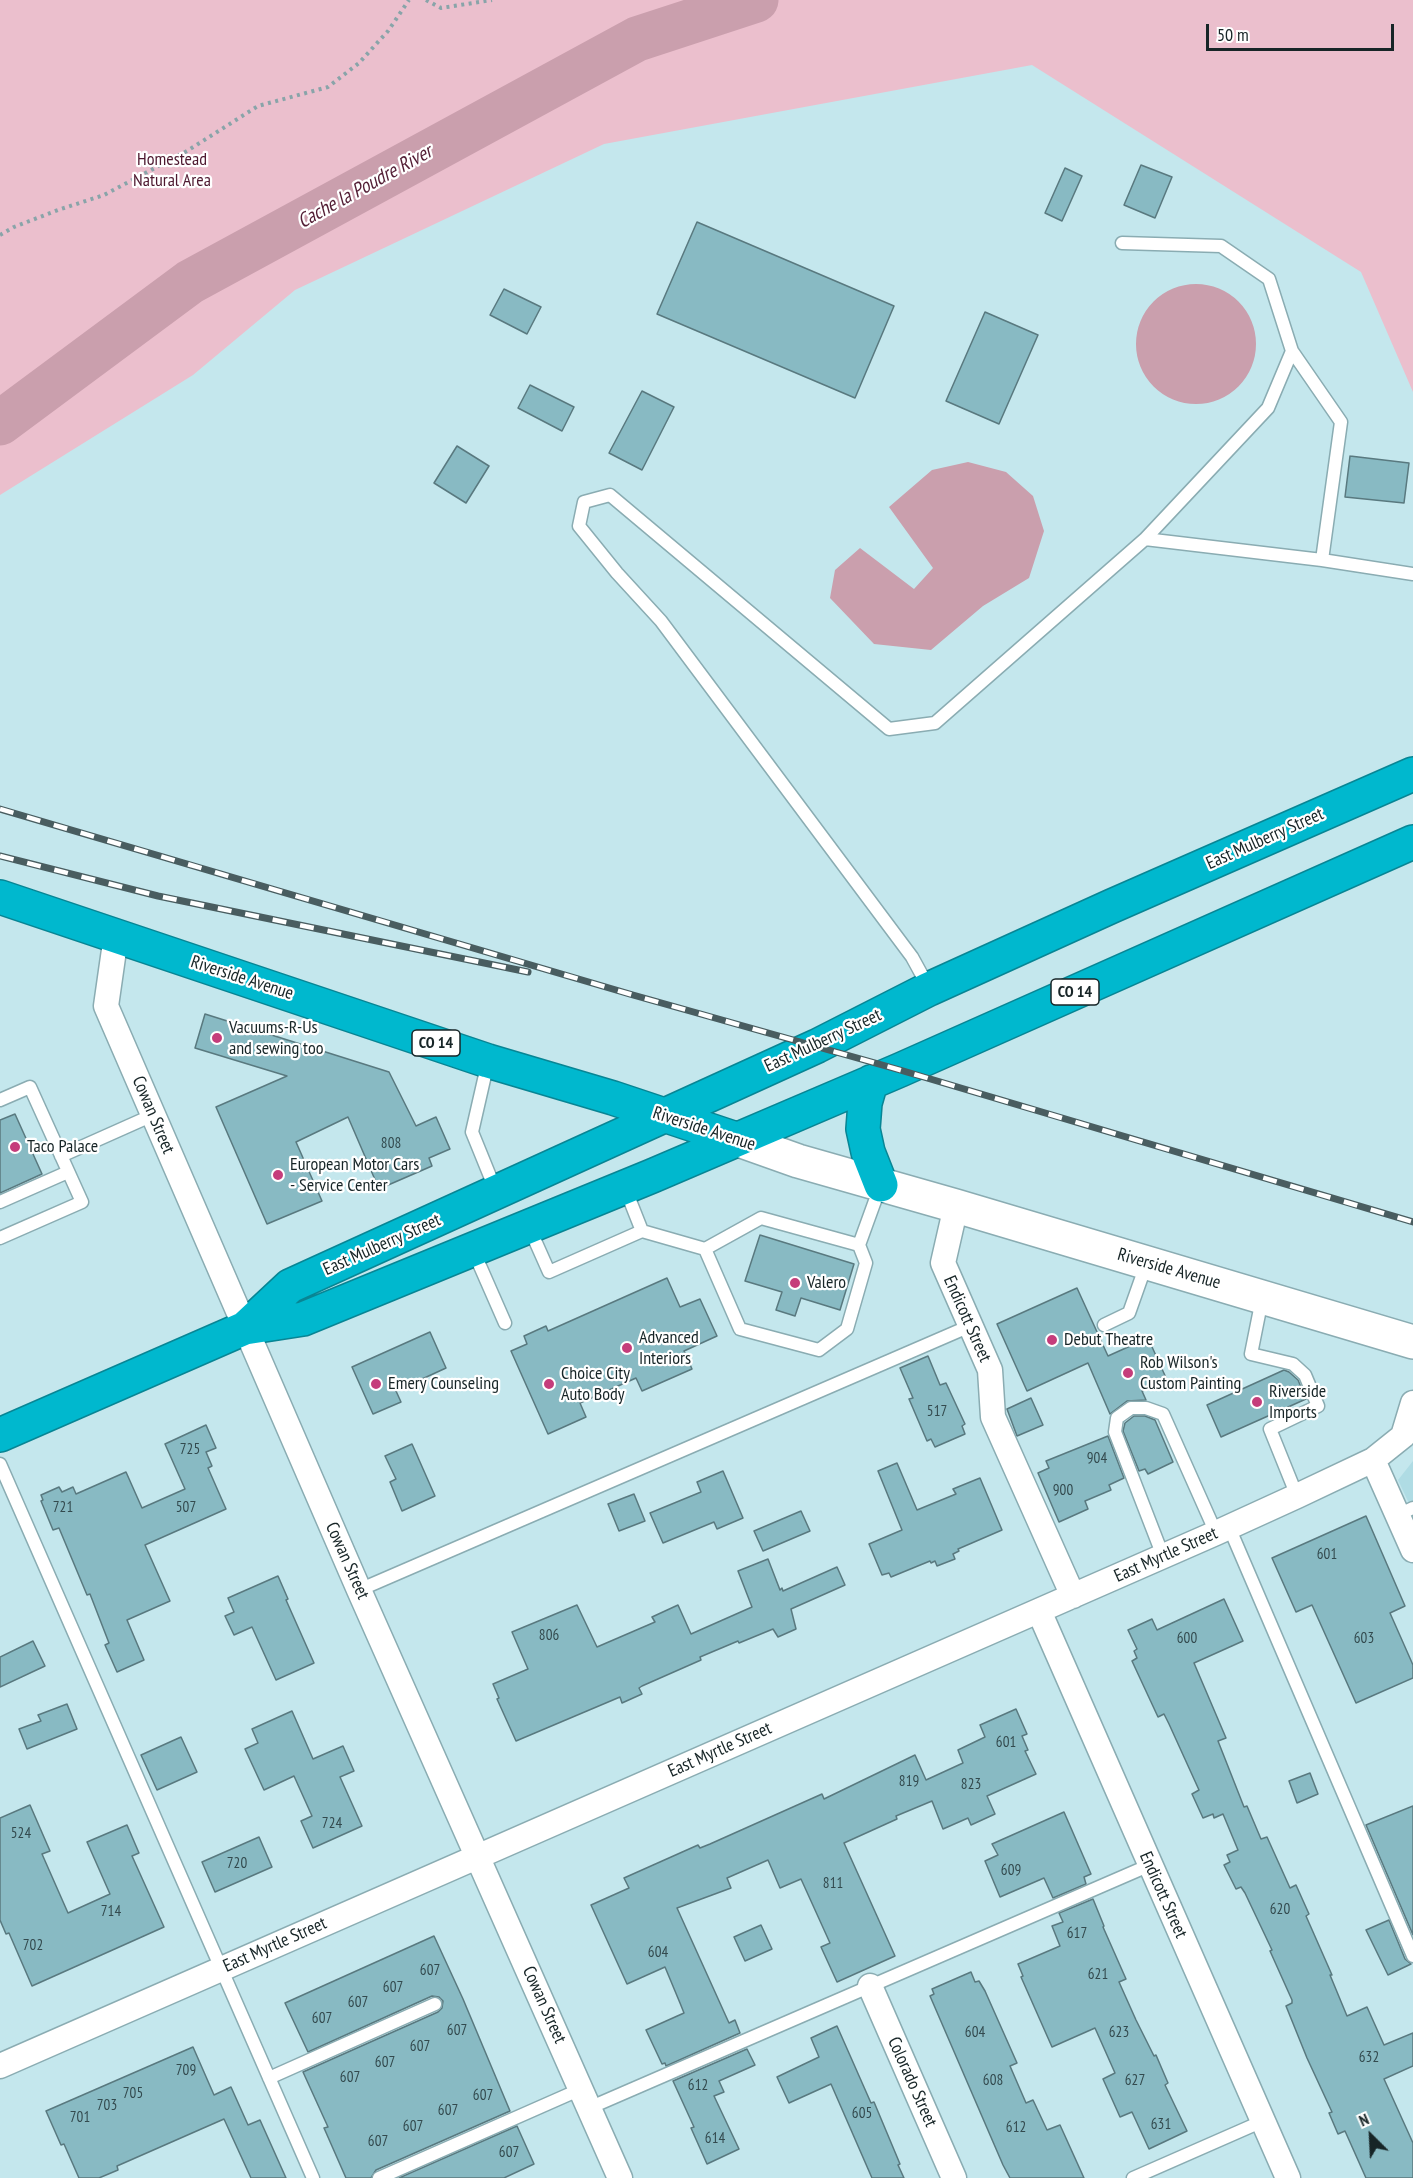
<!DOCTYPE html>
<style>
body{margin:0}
#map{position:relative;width:1413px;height:2178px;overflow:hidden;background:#c4e7ed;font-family:"PT Sans Narrow",sans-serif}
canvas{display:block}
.north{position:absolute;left:1341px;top:2106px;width:60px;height:60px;-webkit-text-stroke:4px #fff;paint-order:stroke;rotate:336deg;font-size:16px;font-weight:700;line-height:24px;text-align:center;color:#172527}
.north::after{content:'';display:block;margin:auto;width:21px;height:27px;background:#172527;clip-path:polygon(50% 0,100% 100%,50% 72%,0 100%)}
.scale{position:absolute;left:1206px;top:24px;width:188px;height:27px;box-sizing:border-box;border:3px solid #172527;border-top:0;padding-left:8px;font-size:18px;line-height:21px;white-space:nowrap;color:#172527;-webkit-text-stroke:4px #fff;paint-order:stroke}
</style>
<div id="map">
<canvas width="1413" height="2178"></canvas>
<div class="north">N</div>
<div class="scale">50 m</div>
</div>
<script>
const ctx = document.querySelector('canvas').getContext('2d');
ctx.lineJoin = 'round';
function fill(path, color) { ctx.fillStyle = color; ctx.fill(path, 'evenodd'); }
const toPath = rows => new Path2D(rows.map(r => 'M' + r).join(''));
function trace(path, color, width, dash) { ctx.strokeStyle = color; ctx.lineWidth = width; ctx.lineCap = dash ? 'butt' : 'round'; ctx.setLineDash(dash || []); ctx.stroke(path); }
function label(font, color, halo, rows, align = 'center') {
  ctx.font = font + ' "PT Sans Narrow",sans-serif'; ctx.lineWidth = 4.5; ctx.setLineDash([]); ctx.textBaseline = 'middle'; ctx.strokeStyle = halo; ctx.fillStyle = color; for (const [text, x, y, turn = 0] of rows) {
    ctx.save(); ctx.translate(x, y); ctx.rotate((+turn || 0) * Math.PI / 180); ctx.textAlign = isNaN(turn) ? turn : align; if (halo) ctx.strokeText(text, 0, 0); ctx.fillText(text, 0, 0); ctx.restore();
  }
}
fill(toPath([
 [1413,1461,1413,1512,1398,1480]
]), '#afdce4');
fill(toPath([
 [0,0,1413,0,1413,392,1361,272,1032,65,604,144,295,290,193,375,0,495]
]), '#ebbfcd');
fill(toPath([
 '1136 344a60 60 0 1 1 120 0a60 60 0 1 1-120 0Z',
 [968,462,1006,472,1033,496,1044,531,1029,578,983,606,931,650,874,644,830,598,835,570,860,548,914,589,933,568,889,507,932,470]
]), '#ca9fad');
trace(toPath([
 [0,423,190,282,637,39,756,0]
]), '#ca9fad', 45);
const building = toPath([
 [1141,165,1172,177,1155,218,1124,205,1141,165],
 [1065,168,1082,176,1062,221,1045,213,1065,168],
 [697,222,894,306,855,398,657,314,697,222],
 [504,289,541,307,527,334,490,315,504,289],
 [985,312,1038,335,999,424,946,401,985,312],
 [530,385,574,407,562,431,518,408,530,385],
 [642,391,674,407,642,470,609,453,642,391],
 [457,446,489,466,466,503,434,483,457,446],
 [1350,456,1409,463,1404,503,1345,497,1350,456],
 [205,1014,389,1072,416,1126,436,1117,450,1149,429,1158,432,1166,379,1189,348,1117,296,1142,322,1201,267,1224,216,1107,287,1076,195,1048,205,1014],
 [15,1114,42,1174,0,1193,0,1120,15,1114],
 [760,1235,854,1264,840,1310,801,1298,795,1316,776,1310,782,1292,745,1281,760,1235],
 [667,1278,680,1307,700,1299,717,1336,684,1351,692,1369,642,1391,636,1378,580,1403,586,1417,548,1434,511,1351,527,1344,524,1336,546,1326,548,1331,667,1278],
 [1077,1288,1108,1356,1148,1338,1167,1380,1142,1391,1146,1400,1127,1401,1110,1414,1088,1363,1027,1391,997,1324,1077,1288],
 [430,1332,446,1368,396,1391,401,1402,373,1414,352,1367,430,1332],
 [928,1356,940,1385,946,1383,965,1424,962,1426,965,1434,935,1447,931,1439,927,1441,909,1399,913,1398,900,1368,928,1356],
 [1284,1370,1289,1372,1298,1380,1306,1399,1221,1437,1207,1405,1284,1370],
 [1031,1398,1043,1425,1017,1436,1007,1409,1031,1398],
 [1134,1416,1145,1416,1155,1420,1173,1462,1148,1474,1145,1469,1139,1471,1123,1431,1125,1423,1134,1416],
 [206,1425,216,1448,206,1452,212,1466,208,1468,226,1509,145,1545,170,1601,127,1620,144,1660,117,1672,105,1645,109,1643,90,1594,87,1595,59,1528,53,1530,41,1501,43,1500,41,1495,59,1487,62,1492,73,1487,76,1494,126,1472,142,1508,185,1489,165,1444,206,1425],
 [1108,1436,1124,1478,1109,1485,1111,1490,1085,1501,1088,1509,1059,1522,1038,1473,1049,1468,1046,1461,1108,1436],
 [412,1444,435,1496,402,1511,390,1482,396,1479,385,1456,412,1444],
 [897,1463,917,1510,956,1494,953,1489,980,1478,1002,1530,958,1549,959,1551,953,1554,955,1559,937,1566,935,1561,931,1563,930,1561,891,1577,889,1573,882,1575,869,1544,902,1530,878,1471,897,1463],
 [723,1471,743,1518,717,1529,714,1522,663,1543,650,1513,701,1492,697,1482,723,1471],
 [634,1494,645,1521,619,1531,608,1504,634,1494],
 [801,1511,810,1531,763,1551,754,1531,801,1511],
 [1366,1516,1405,1606,1390,1613,1413,1665,1413,1678,1356,1703,1312,1605,1296,1612,1272,1558,1366,1516],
 [768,1559,780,1590,782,1588,783,1591,837,1567,845,1585,791,1609,796,1629,778,1637,773,1629,739,1643,738,1641,700,1657,701,1660,642,1686,639,1688,642,1694,622,1703,620,1697,516,1741,497,1699,499,1698,493,1684,528,1669,512,1632,577,1605,597,1647,655,1622,652,1617,678,1605,691,1634,752,1607,738,1571,768,1559],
 [278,1576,288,1599,286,1600,314,1663,276,1680,252,1627,234,1635,225,1616,234,1612,228,1598,278,1576],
 [1224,1599,1243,1641,1194,1663,1226,1738,1218,1741,1244,1807,1247,1806,1261,1839,1267,1837,1290,1888,1296,1885,1309,1914,1306,1916,1332,1975,1330,1975,1347,2016,1367,2007,1384,2045,1413,2033,1413,2066,1384,2079,1413,2143,1413,2178,1366,2178,1345,2131,1338,2134,1329,2113,1332,2112,1307,2058,1286,2006,1292,2003,1292,2000,1270,1951,1272,1950,1245,1893,1241,1887,1236,1889,1224,1865,1230,1862,1227,1855,1238,1850,1223,1814,1214,1818,1213,1814,1203,1818,1192,1794,1199,1790,1169,1724,1164,1714,1158,1717,1132,1661,1137,1658,1134,1651,1137,1649,1128,1630,1152,1619,1157,1630,1224,1599],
 [33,1641,45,1666,0,1687,0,1657,33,1641],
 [67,1704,77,1729,27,1749,19,1729,41,1721,38,1715,67,1704],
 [1016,1709,1027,1734,1022,1736,1028,1750,1025,1751,1036,1774,987,1796,995,1814,971,1825,968,1818,943,1829,932,1801,896,1816,897,1819,844,1843,895,1956,837,1982,821,1947,830,1943,801,1879,780,1888,768,1860,727,1878,731,1888,677,1908,729,2023,735,2020,740,2033,666,2066,665,2063,662,2064,646,2030,684,2013,680,2003,665,1967,627,1984,591,1905,629,1888,624,1878,698,1845,700,1848,710,1844,822,1794,824,1799,915,1755,926,1780,963,1763,958,1750,985,1737,980,1725,1016,1709],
 [292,1711,313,1759,343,1746,354,1771,340,1777,362,1826,313,1848,301,1821,312,1816,294,1776,264,1790,245,1749,258,1743,252,1729,292,1711],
 [181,1737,197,1772,157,1790,141,1755,181,1737],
 [1310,1773,1318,1794,1297,1803,1289,1781,1310,1773],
 [30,1805,50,1851,42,1854,68,1913,110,1894,87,1842,127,1825,139,1853,132,1856,164,1927,32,1986,9,1933,6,1934,0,1920,0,1818,30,1805],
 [1413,1806,1413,1935,1366,1825,1413,1806],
 [1064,1812,1091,1874,1084,1877,1086,1884,1053,1898,1044,1878,1000,1897,985,1861,998,1855,992,1844,1064,1812],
 [259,1837,272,1867,215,1892,202,1862,259,1837],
 [1093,1899,1104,1926,1103,1927,1126,1979,1119,1982,1136,2020,1154,2056,1156,2055,1168,2083,1165,2085,1187,2131,1149,2149,1132,2112,1120,2117,1103,2079,1115,2073,1095,2028,1052,2047,1021,1977,1023,1976,1018,1964,1060,1946,1052,1926,1063,1922,1059,1913,1093,1899],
 [1389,1920,1405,1959,1411,1964,1388,1975,1366,1930,1389,1920],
 [761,1925,772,1949,745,1961,734,1937,761,1925],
 [434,1936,463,1999,510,2111,376,2170,371,2178,346,2178,324,2128,328,2127,303,2072,438,2012,442,2008,443,2001,439,1997,432,1996,308,2052,285,2003,434,1936],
 [971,1972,975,1982,979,1981,985,1991,1017,2063,1010,2066,1026,2103,1033,2100,1047,2130,1060,2125,1084,2178,1010,2178,1003,2165,930,1996,934,1994,932,1989,971,1972],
 [837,2026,871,2103,874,2102,900,2164,898,2165,904,2178,872,2178,831,2084,789,2103,777,2077,819,2057,811,2038,837,2026],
 [193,2047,214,2095,231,2087,248,2125,260,2120,286,2178,251,2178,224,2119,117,2166,118,2170,99,2178,79,2178,64,2144,61,2145,46,2111,193,2047],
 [747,2049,755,2065,719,2081,724,2092,714,2096,739,2149,707,2164,691,2128,694,2127,673,2081,747,2049],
 [517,2126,534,2164,504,2178,399,2178,517,2126]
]);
fill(building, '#88bac3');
trace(building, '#59797f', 1.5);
const lane = toPath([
 [1122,243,1221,246,1269,279,1292,351,1268,408,1145,539],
 [1292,351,1341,422,1322,560],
 [929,988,912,957,661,621,617,573,579,526,584,502,610,495,889,729,935,723,1145,539,1322,560,1413,574],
 [488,1062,472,1132,496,1191],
 [0,1100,30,1087,82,1202,0,1238],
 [61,1156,153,1115],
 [625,1188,642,1231],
 [0,1202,68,1172],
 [529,1227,549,1272,642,1231,705,1249,740,1329,819,1350,847,1329,866,1263,859,1245,880,1187],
 [705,1249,761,1218,859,1245],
 [473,1250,505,1323],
 [1262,1299,1251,1354,1293,1364,1305,1375,1318,1406,1270,1429,1297,1496],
 [1104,1325,1129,1313,1146,1265],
 [0,1464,313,2178],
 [1398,1515,1413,1508],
 [1229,1527,1413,1956],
 [1163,1556,1115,1432,1117,1418,1131,1408,1146,1408,1163,1414,1216,1533],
 [359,1590,970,1326],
 [269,2078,435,2004],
 [589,2108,1150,1865],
 [379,2178,581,2089],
 [1133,2178,1263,2121]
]);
const street = toPath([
 [116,936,106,1006,359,1590,620,2178],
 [956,1206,943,1263,990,1370,993,1417,1073,1596],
 [1373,1460,1413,1550],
 [1039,1611,1288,2178],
 [870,1986,954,2178],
 [0,2066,1216,1533,1297,1496,1373,1460,1403,1436,1413,1403]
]);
const secondary = toPath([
 [736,1139,798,1161,956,1206,1413,1342]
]);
const highway = toPath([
 [0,897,488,1061,613,1098,736,1139],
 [871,1082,865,1103,863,1129,868,1152,881,1185],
 [245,1328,290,1286,817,1046,929,989,1112,906,1413,774],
 [0,1435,245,1328,303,1319,652,1176,900,1070,1413,842]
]);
trace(lane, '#8aacb2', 15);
trace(street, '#8aacb2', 27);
trace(secondary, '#8aacb2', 36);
trace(highway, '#088594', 36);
trace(toPath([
 [426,0,441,8,492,0],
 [0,235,14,227,58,210,104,195,187,151,258,106,328,87,359,63,388,31,409,0]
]), '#89a4a9', 4, [3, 4.5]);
trace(lane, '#fff', 12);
trace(street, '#fff', 24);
trace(secondary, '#fff', 33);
trace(highway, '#00b8ce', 33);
const rail = toPath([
 [0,809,633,995,900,1070,1413,1222],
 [0,856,158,896,528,972]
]);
trace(rail, '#495d60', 7);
trace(rail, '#fff', 4.5, [14]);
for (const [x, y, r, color] of [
 [217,1038,6,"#c53d7b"],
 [15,1147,6,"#c53d7b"],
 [278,1175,6,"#c53d7b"],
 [795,1283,6,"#c53d7b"],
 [1052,1340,6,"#c53d7b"],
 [627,1348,6,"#c53d7b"],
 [1128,1373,6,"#c53d7b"],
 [376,1384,6,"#c53d7b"],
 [549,1384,6,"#c53d7b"],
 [1257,1402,6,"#c53d7b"]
]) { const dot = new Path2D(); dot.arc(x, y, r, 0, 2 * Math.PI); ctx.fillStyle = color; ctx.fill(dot); trace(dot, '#fff', 2); }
label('15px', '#334a4e', null, [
 ["808",391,1144],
 ["517",937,1412],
 ["725",190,1450],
 ["904",1097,1459],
 ["900",1063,1491],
 ["721",63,1508],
 ["507",186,1508],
 ["601",1327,1555],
 ["806",549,1636],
 ["600",1187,1639],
 ["603",1364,1639],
 ["601",1006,1743],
 ["819",909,1782],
 ["823",971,1785],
 ["724",332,1824],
 ["524",21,1834],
 ["720",237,1864],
 ["609",1011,1871],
 ["811",833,1884],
 ["620",1280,1910],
 ["714",111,1912],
 ["617",1077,1934],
 ["702",33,1946],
 ["604",658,1953],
 ["607",430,1971],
 ["621",1098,1975],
 ["607",393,1988],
 ["607",358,2003],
 ["607",322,2019],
 ["607",457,2031],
 ["604",975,2033],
 ["623",1119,2033],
 ["607",420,2047],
 ["632",1369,2058],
 ["607",385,2063],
 ["709",186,2071],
 ["607",350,2078],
 ["608",993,2081],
 ["627",1135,2081],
 ["612",698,2086],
 ["705",133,2094],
 ["607",483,2096],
 ["703",107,2106],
 ["607",448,2111],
 ["605",862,2114],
 ["701",80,2118],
 ["631",1161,2125],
 ["607",413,2127],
 ["612",1016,2128],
 ["614",715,2139],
 ["607",378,2142],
 ["607",509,2153]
]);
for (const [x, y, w] of [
 [1075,992,48],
 [436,1043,48]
]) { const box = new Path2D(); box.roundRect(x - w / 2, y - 13, w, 26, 4.5); ctx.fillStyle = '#fff'; ctx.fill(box); trace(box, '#172527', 1.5); }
label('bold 16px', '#172527', null, [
 ["CO 14",1075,992],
 ["CO 14",436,1043]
]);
label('18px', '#4d182f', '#fff', [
 ["Homestead",172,160],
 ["Natural Area",172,181]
]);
label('18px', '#172527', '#fff', [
 ["East Mulberry Street",1265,839,-24],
 ["Riverside Avenue",242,978,18],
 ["East Mulberry Street",823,1041,-25],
 ["Cowan Street",153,1115,67],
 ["Riverside Avenue",704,1129,18],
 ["East Mulberry Street",382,1245,-24],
 ["Riverside Avenue",1169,1269,16],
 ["Endicott Street",967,1319,66],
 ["East Myrtle Street",1166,1555,-24],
 ["Cowan Street",347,1561,66],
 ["East Myrtle Street",720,1750,-24],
 ["Endicott Street",1163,1895,66],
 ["East Myrtle Street",275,1945,-24],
 ["Cowan Street",544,2005,66],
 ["Colorado Street",912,2082,66]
]);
label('18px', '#172527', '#fff', [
 ["Vacuums-R-Us",229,1028],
 ["and sewing too",229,1049],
 ["Taco Palace",27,1147],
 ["European Motor Cars",290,1165],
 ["- Service Center",290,1186],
 ["Valero",807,1283],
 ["Advanced",639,1338],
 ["Interiors",639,1359],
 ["Debut Theatre",1064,1340],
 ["Rob Wilson's",1140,1363],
 ["Custom Painting",1140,1384],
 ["Choice City",561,1374],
 ["Auto Body",561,1395],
 ["Emery Counseling",388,1384],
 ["Riverside",1269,1392],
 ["Imports",1269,1413]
], 'left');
label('italic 20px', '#521d34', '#fff', [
 ["Cache la Poudre River",365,187,-29]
]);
</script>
